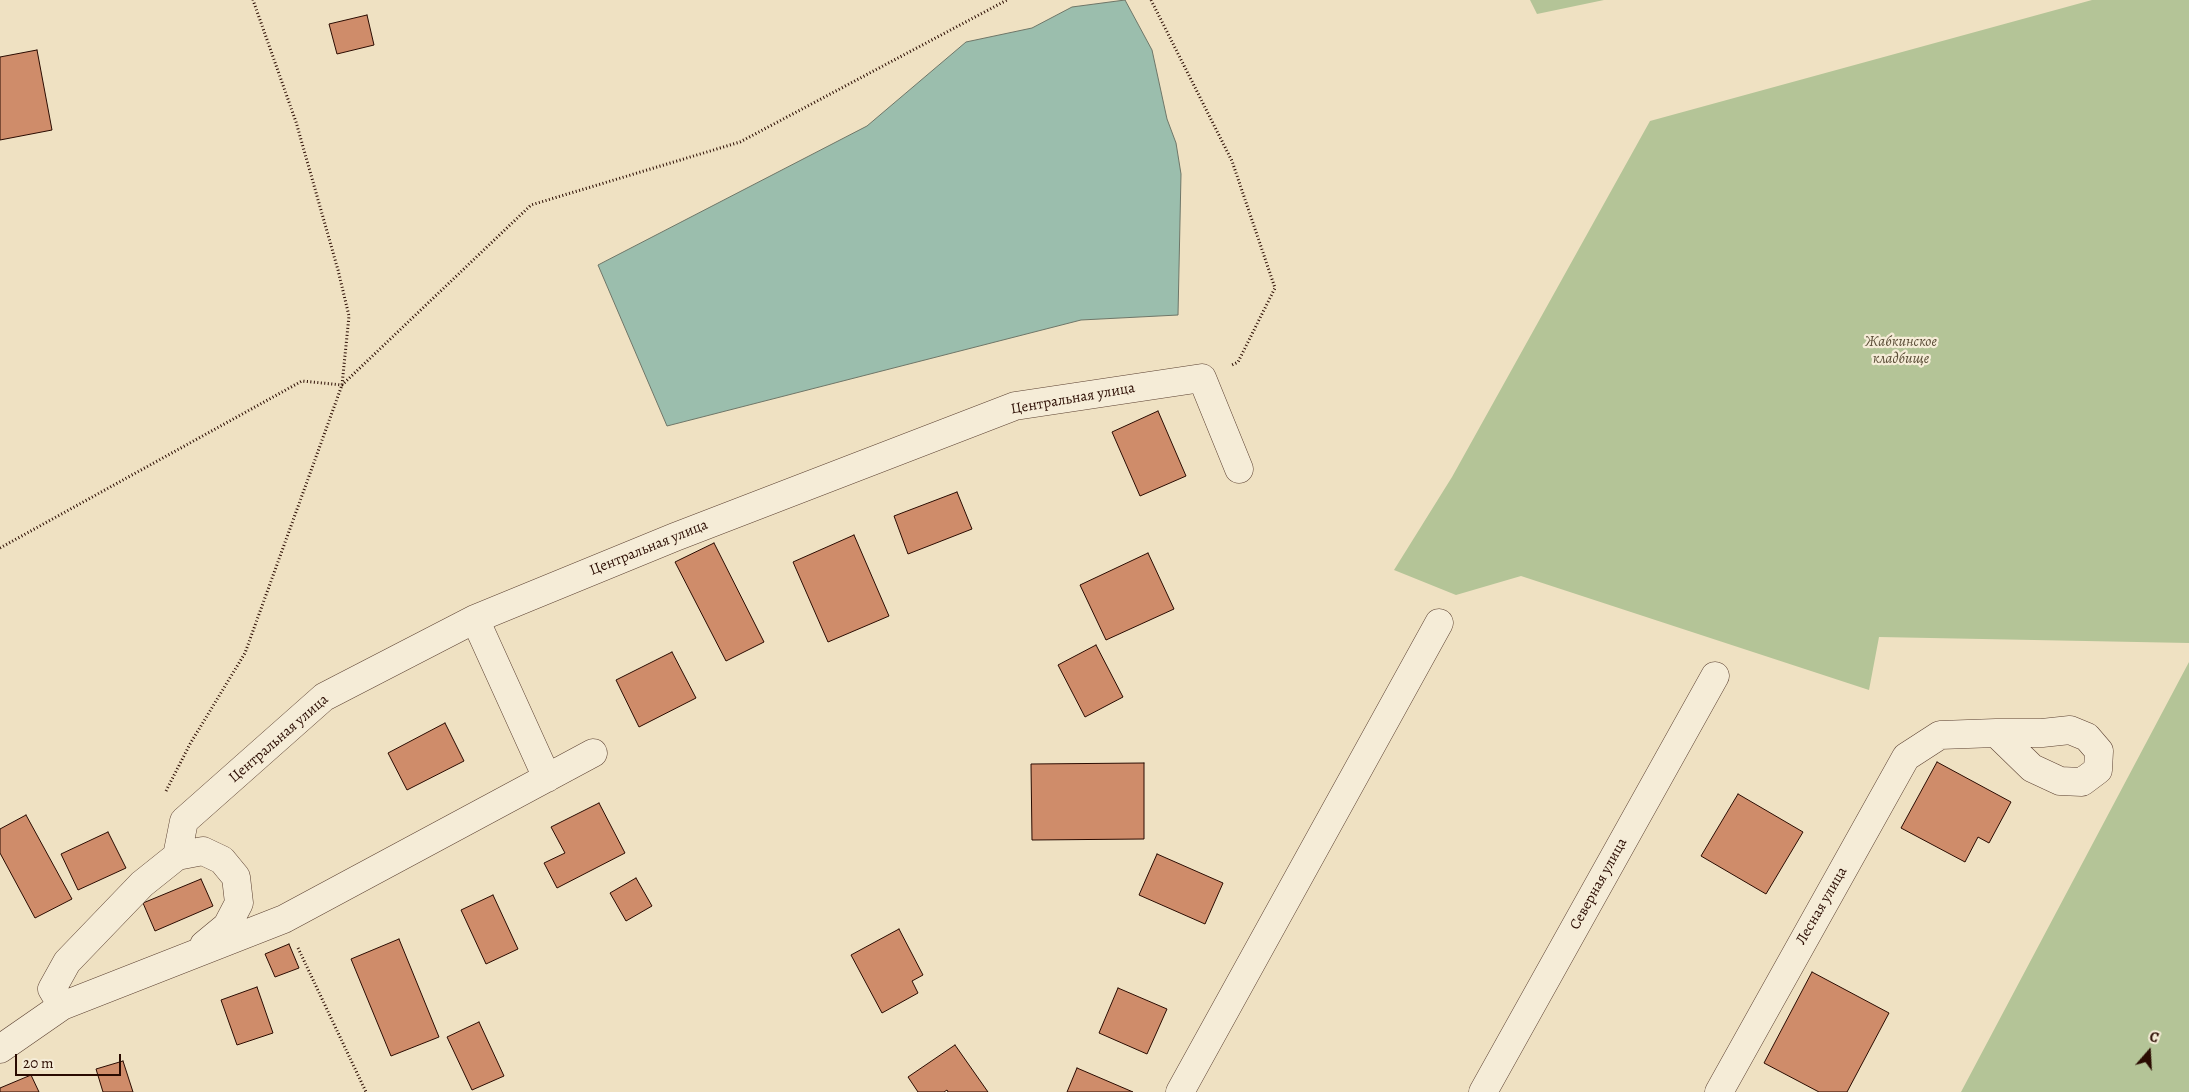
<!DOCTYPE html>
<meta charset="utf-8">
<style>
body{margin:0}
#map{position:relative;width:2189px;height:1092px;overflow:hidden;background:#efe1c2;font-family:Alegreya,serif}
canvas{display:block}
.north{position:absolute;left:2124px;top:1027px;width:50px;height:50px;-webkit-text-stroke:4px #f5ecd7;paint-order:stroke;rotate:19deg;font-size:14px;font-weight:700;line-height:20px;text-align:center;color:#2a0b01}
.north::after{content:'';display:block;margin:auto;width:18px;height:22px;background:#2a0b01;clip-path:polygon(50% 0,100% 100%,50% 72%,0 100%)}
.scale{position:absolute;left:15px;top:1054px;width:106px;height:22px;box-sizing:border-box;border:2px solid #2a0b01;border-top:0;padding-left:6px;font-size:15px;line-height:18px;white-space:nowrap;color:#2a0b01;-webkit-text-stroke:4px #f5ecd7;paint-order:stroke}
</style>
<div id="map">
<canvas width="2189" height="1092"></canvas>
<div class="north">С</div>
<div class="scale">20 m</div>
</div>
<script>
const ctx = document.querySelector('canvas').getContext('2d');
ctx.lineJoin = 'round';
function fill(path, color) { ctx.fillStyle = color; ctx.fill(path, 'evenodd'); }
const toPath = rows => new Path2D(rows.map(r => 'M' + r).join(''));
function trace(path, color, width, dash) { ctx.strokeStyle = color; ctx.lineWidth = width; ctx.lineCap = dash ? 'butt' : 'round'; ctx.setLineDash(dash || []); ctx.stroke(path); }
function label(font, color, halo, rows, align = 'center') {
  ctx.font = font + ' Alegreya,serif'; ctx.lineWidth = 4.5; ctx.setLineDash([]); ctx.textBaseline = 'middle'; ctx.strokeStyle = halo; ctx.fillStyle = color; for (const [text, x, y, turn = 0] of rows) {
    ctx.save(); ctx.translate(x, y); ctx.rotate((+turn || 0) * Math.PI / 180); ctx.textAlign = isNaN(turn) ? turn : align; if (halo) ctx.strokeText(text, 0, 0); ctx.fillText(text, 0, 0); ctx.restore();
  }
}
fill(toPath([
 [1530,0,1604,0,1537,14],
 [2092,0,2189,0,2189,643,1879,637,1869,690,1521,576,1456,595,1394,570,1452,477,1650,121],
 [2189,662,2189,1092,1961,1092]
]), '#b4c497');
const water = toPath([
 [1125,0,1152,50,1167,119,1176,143,1181,174,1178,315,1081,320,667,426,598,265,867,126,966,42,1032,28,1072,7,1125,0]
]);
fill(water, '#9bbead');
trace(water, '#6e7668', 1);
const building = toPath([
 [367,15,374,45,337,54,329,24,367,15],
 [37,50,52,130,0,140,0,57,37,50],
 [1158,411,1186,476,1140,496,1112,432,1158,411],
 [957,492,972,529,908,554,894,516,957,492],
 [854,535,889,616,828,642,793,562,854,535],
 [714,543,764,642,726,661,675,562,714,543],
 [1148,553,1174,609,1106,640,1080,585,1148,553],
 [1096,645,1123,697,1085,717,1058,665,1096,645],
 [672,652,696,698,639,727,616,680,672,652],
 [445,723,464,761,407,790,388,753,445,723],
 [1937,762,2011,802,1989,843,1978,837,1965,862,1901,828,1937,762],
 [1144,763,1144,839,1032,840,1031,764,1144,763],
 [1738,794,1803,832,1766,894,1701,856,1738,794],
 [599,803,625,853,557,888,544,863,565,853,551,827,599,803],
 [26,815,72,899,35,918,0,853,0,829,26,815],
 [108,832,126,868,78,890,61,854,108,832],
 [1157,854,1223,883,1205,924,1139,895,1157,854],
 [636,878,652,906,626,921,610,893,636,878],
 [201,879,213,906,155,931,143,903,201,879],
 [493,895,518,949,486,964,461,910,493,895],
 [899,929,923,975,912,981,918,993,882,1013,851,955,899,929],
 [399,939,439,1037,391,1056,351,959,399,939],
 [289,944,299,968,275,977,265,954,289,944],
 [1812,972,1889,1013,1847,1092,1819,1092,1764,1063,1812,972],
 [257,987,273,1033,237,1045,221,1000,257,987],
 [1118,988,1167,1009,1147,1054,1099,1033,1118,988],
 [479,1022,504,1076,472,1090,447,1037,479,1022],
 [955,1045,988,1092,948,1092,947,1090,944,1092,918,1092,908,1077,955,1045],
 [123,1061,133,1092,103,1092,96,1069,123,1061],
 [1077,1068,1133,1092,1067,1092,1077,1068],
 [31,1075,39,1092,0,1092,0,1088,31,1075]
]);
fill(building, '#cf8c6a');
trace(building, '#2a0b01', 1);
const minor = toPath([
 [475,619,547,778],
 [177,856,184,821,324,697,475,619,675,537,1015,406,1202,378,1239,469],
 [62,1006,52,989,67,962,142,884,177,856,203,851,222,860,236,877,239,903,227,926,204,945],
 [0,1049,62,1006,284,919,593,753],
 [1180,1092,1439,623],
 [1483,1092,1715,676],
 [1719,1092,1906,757,1940,735,1996,733,2042,733,2070,730,2087,737,2099,751,2098,770,2082,782,2060,781,2032,768,1996,733]
]);
trace(minor, '#5b4031', 29);
trace(toPath([
 [1151,0,1232,161,1275,288,1238,362,1232,365],
 [0,548,302,381,342,385,531,205,740,142,1007,0],
 [166,791,190,744,245,653,342,385,349,316,338,270,296,122,253,0],
 [298,948,366,1092]
]), '#2a0b01', 3, [1, 2.5]);
trace(minor, '#f5ecd7', 28);
label('italic 15px', '#5a4c36', '#f5ecd7', [
 ["Жабкинское",1901,342],
 ["кладбище",1901,359]
]);
label('15px', '#2a0b01', '#f5ecd7', [
 ["Центральная улица",1073,399,-10],
 ["Центральная улица",649,548,-22],
 ["Центральная улица",279,739,-41],
 ["Северная улица",1599,884,-61],
 ["Лесная улица",1822,906,-60]
]);
</script>
